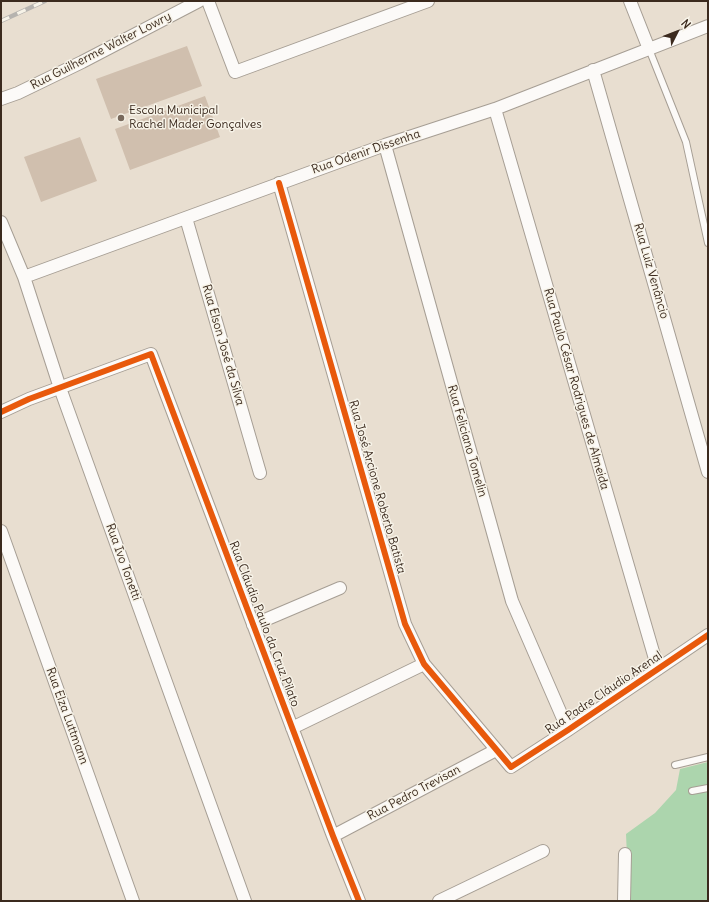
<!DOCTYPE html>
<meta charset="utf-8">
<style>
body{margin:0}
#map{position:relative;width:709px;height:902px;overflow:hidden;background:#e8ded0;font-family:Delius,sans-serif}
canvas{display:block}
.frame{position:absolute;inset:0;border:2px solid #3b2a1e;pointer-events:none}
.north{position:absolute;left:657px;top:12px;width:40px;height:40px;-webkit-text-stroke:3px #f7f3e8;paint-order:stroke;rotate:48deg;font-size:11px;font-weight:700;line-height:16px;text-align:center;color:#3b2a1e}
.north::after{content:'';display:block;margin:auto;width:14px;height:18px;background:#3b2a1e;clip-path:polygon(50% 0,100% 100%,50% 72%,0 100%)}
</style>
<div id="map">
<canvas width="709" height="902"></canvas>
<div class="frame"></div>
<div class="north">N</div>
</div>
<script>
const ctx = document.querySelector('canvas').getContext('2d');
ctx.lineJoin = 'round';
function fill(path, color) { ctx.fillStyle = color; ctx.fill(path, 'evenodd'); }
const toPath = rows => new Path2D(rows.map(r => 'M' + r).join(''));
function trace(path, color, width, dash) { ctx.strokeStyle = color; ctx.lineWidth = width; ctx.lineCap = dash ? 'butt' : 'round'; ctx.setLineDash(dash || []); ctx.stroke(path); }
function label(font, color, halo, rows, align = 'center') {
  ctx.font = font + ' Delius,sans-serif'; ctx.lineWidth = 3; ctx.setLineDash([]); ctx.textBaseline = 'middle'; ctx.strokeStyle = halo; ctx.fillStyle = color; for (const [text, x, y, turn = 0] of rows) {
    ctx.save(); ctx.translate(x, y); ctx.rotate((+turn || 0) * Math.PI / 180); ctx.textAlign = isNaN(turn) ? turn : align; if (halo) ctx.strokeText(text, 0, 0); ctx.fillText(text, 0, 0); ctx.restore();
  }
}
fill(toPath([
 [708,762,708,901,629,901,626,834,655,813,676,790,680,769]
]), '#acd5ad');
fill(toPath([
 [187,46,202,86,111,119,96,79],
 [205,96,220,137,130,170,115,129],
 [80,137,97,181,41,202,24,157]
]), '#d0bfae');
const lane = toPath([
 [649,49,686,142,708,243],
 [675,765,708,757],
 [692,791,708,788]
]);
const street = toPath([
 [208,1,235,72,428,1],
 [630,1,649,49],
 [593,70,708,472],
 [1,99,18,93,82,62,199,1],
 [495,109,658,669],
 [385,145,512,601,568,730],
 [279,183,405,624,424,664,511,767,568,730,708,635],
 [186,218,260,473],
 [1,222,24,277,60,388,245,901],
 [24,277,385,145,495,109,708,26],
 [1,412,29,399,151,354,333,836,359,901],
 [1,531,133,901],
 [253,625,340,588],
 [292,728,424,664],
 [333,836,496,750],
 [439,901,543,851],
 [624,901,625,854]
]);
trace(lane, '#a69e94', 8);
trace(street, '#a69e94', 14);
trace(lane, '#fcfaf8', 6);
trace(street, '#fcfaf8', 12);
const rail = toPath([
 [1,21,45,1]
]);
trace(rail, '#b6b3af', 4.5);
trace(rail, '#f7f3e8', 3, [9]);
trace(toPath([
 [279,183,405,624,424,664,511,767,568,730,708,635],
 [1,412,29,399,151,354,333,836,359,901]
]), '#e8590c', 6);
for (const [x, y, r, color] of [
 [121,118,4,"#78695c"]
]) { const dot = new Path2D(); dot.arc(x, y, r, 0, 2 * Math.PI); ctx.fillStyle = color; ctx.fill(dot); trace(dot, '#f7f3e8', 1.5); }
label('12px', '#3b2a1e', '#f7f3e8', [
 ["Rua Guilherme Walter Lowry",101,51,-27],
 ["Rua Odenir Dissenha",366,152,-19],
 ["Rua Luiz Venâncio",651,271,74],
 ["Rua Elson José da Silva",223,345,74],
 ["Rua Paulo César Rodrigues de Almeida",576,389,74],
 ["Rua Feliciano Tomelin",467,441,74],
 ["Rua José Arcione Roberto Batista",377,487,74],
 ["Rua Ivo Tonetti",123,562,70],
 ["Rua Cláudio Paulo da Cruz Pilato",264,624,69],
 ["Rua Padre Cláudio Arenal",604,693,-34],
 ["Rua Elza Luttmann",67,716,70],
 ["Rua Pedro Trevisan",414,793,-28]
]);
label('12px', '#3b2a1e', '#f7f3e8', [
 ["Escola Municipal",129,111],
 ["Rachel Mader Gonçalves",129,125]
], 'left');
</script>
